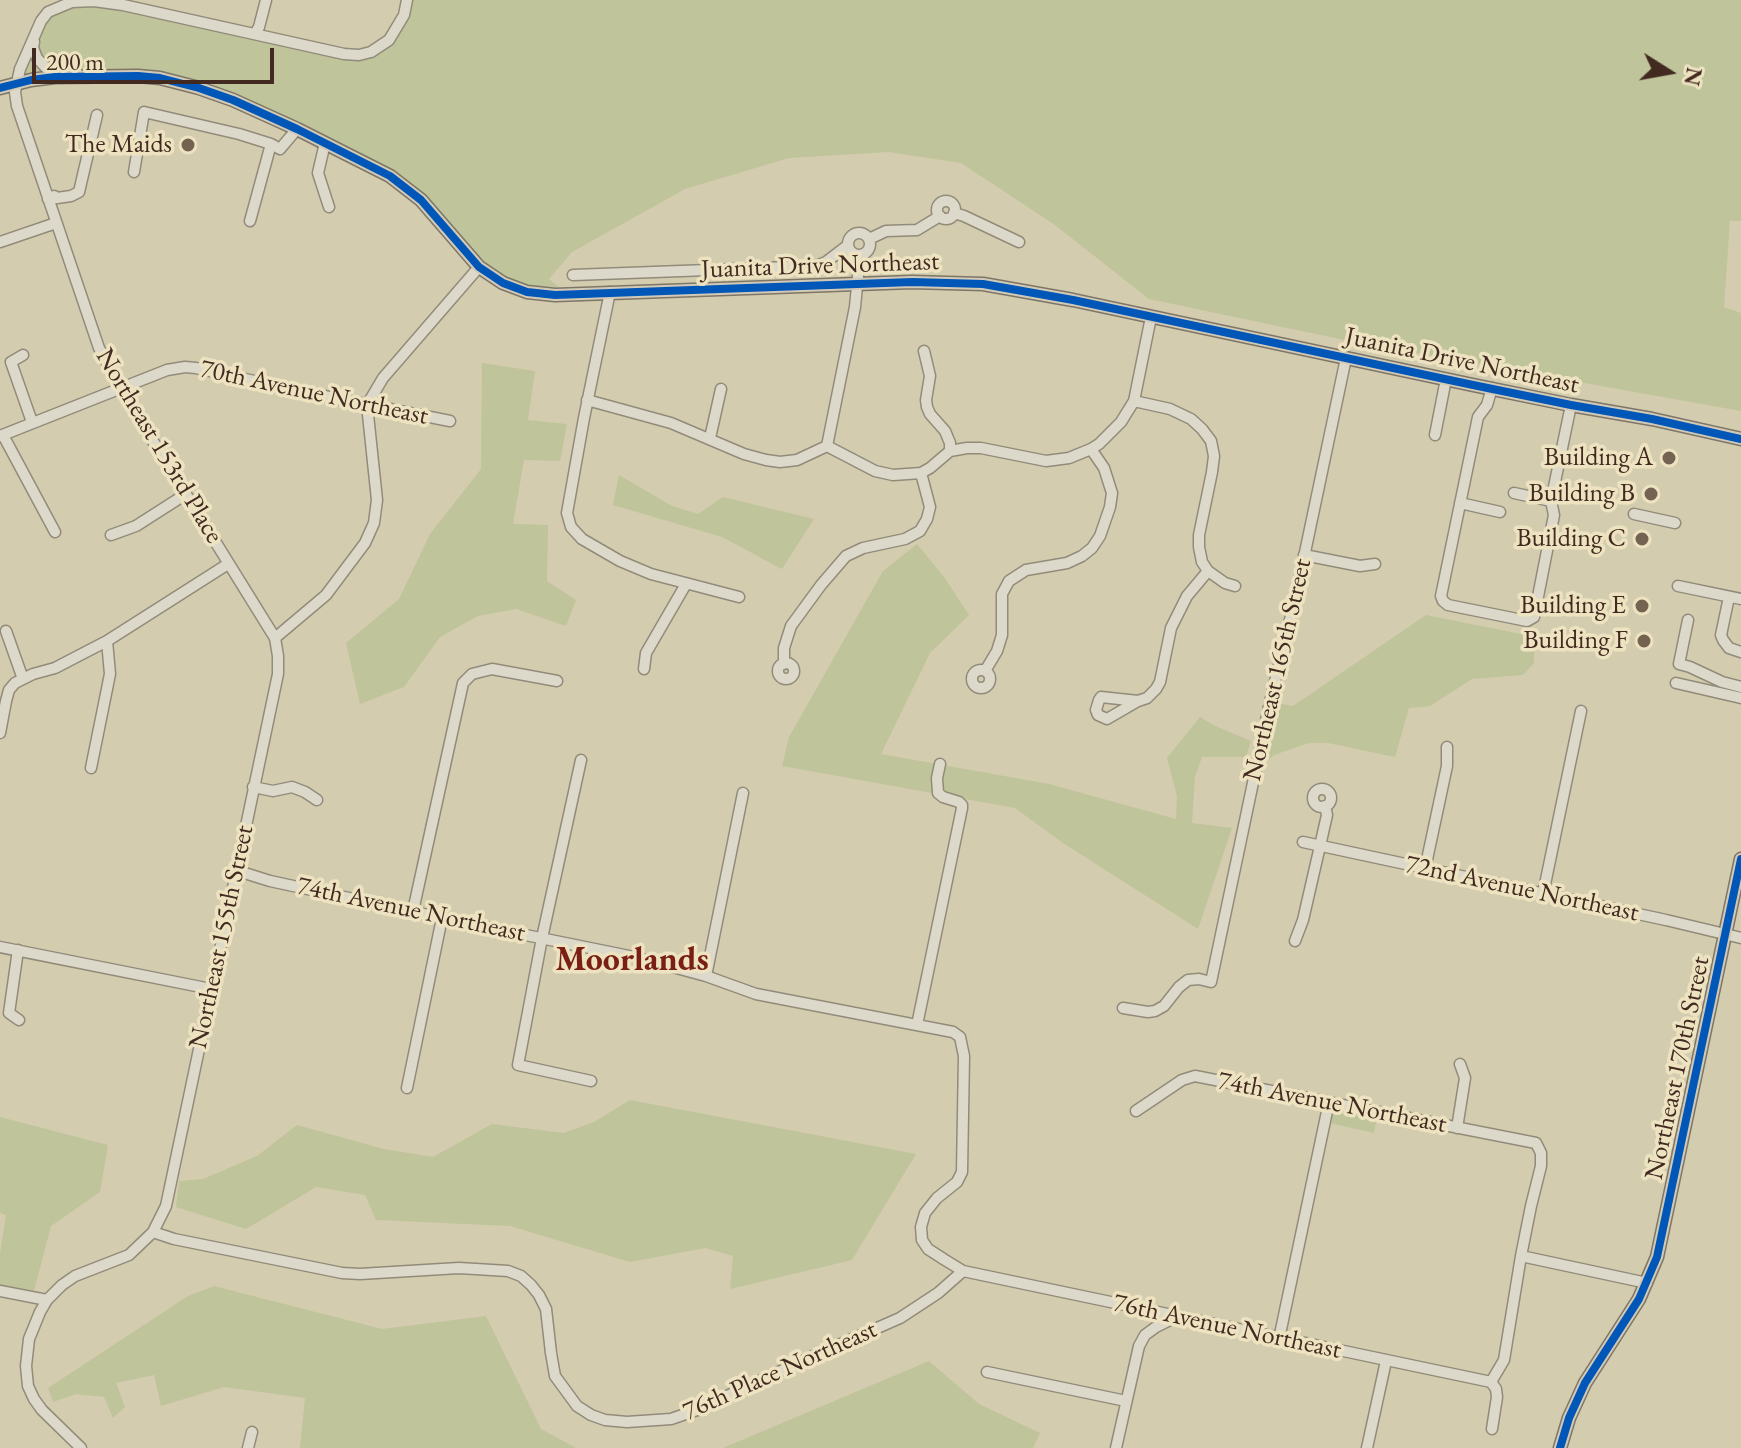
<!DOCTYPE html>
<style>
body{margin:0}
#map{position:relative;width:1741px;height:1448px;overflow:hidden;background:#d4ccaf;font-family:"EB Garamond",serif}
canvas{display:block}
.north{position:absolute;left:1629px;top:32px;width:80px;height:80px;-webkit-text-stroke:6px #ede3c1;paint-order:stroke;rotate:101deg;font-size:22px;font-weight:700;line-height:32px;text-align:center;color:#422a20}
.north::after{content:'';display:block;margin:auto;width:28px;height:36px;background:#422a20;clip-path:polygon(50% 0,100% 100%,50% 72%,0 100%)}
.scale{position:absolute;left:32px;top:48px;width:242px;height:36px;box-sizing:border-box;border:4px solid #422a20;border-top:0;padding-left:10px;font-size:24px;line-height:28px;white-space:nowrap;color:#422a20;-webkit-text-stroke:6px #ede3c1;paint-order:stroke}
</style>
<div id="map">
<canvas width="1741" height="1448"></canvas>
<div class="north">N</div>
<div class="scale">200 m</div>
</div>
<script>
const ctx = document.querySelector('canvas').getContext('2d');
ctx.lineJoin = 'round';
function fill(path, color) { ctx.fillStyle = color; ctx.fill(path, 'evenodd'); }
const toPath = rows => new Path2D(rows.map(r => 'M' + r).join(''));
function trace(path, color, width, dash) { ctx.strokeStyle = color; ctx.lineWidth = width; ctx.lineCap = dash ? 'butt' : 'round'; ctx.setLineDash(dash || []); ctx.stroke(path); }
function label(font, color, halo, rows, align = 'center') {
  ctx.font = font + ' "EB Garamond",serif'; ctx.lineWidth = 7; ctx.setLineDash([]); ctx.textBaseline = 'middle'; ctx.strokeStyle = halo; ctx.fillStyle = color; for (const [text, x, y, turn = 0] of rows) {
    ctx.save(); ctx.translate(x, y); ctx.rotate((+turn || 0) * Math.PI / 180); ctx.textAlign = isNaN(turn) ? turn : align; if (halo) ctx.strokeText(text, 0, 0); ctx.fillText(text, 0, 0); ctx.restore();
  }
}
fill(toPath([
 [407,0,1741,0,1741,221,1730,221,1724,307,1741,313,1741,411,1349,341,1149,299,1055,225,961,163,888,152,789,158,685,189,572,252,549,279,571,297,507,289,421,200,389,179,198,92,117,75,14,78,48,12,94,1,343,54,382,46],
 [482,363,535,371,528,420,567,424,560,461,524,460,513,524,548,525,547,581,576,600,566,626,516,609,478,616,440,637,404,687,360,704,346,643,399,599,430,534,481,469],
 [619,475,672,506,698,514,723,497,814,519,782,569,722,537,613,505],
 [917,544,944,577,969,615,930,653,881,754,1049,784,1176,819,1177,796,1167,758,1200,717,1213,725,1251,741,1246,757,1202,757,1195,777,1192,823,1232,828,1198,929,1063,843,1015,808,782,766,789,737,883,571],
 [1426,615,1531,636,1534,651,1534,663,1523,675,1472,679,1430,706,1409,708,1395,757,1328,743,1309,743,1274,755,1258,767,1272,702,1293,706],
 [630,1100,916,1154,852,1260,730,1289,733,1256,705,1248,630,1262,510,1226,376,1220,365,1195,316,1187,246,1229,176,1207,179,1181,203,1179,257,1156,297,1125,384,1149,433,1157,492,1124,564,1133,594,1122],
 [1339,1109,1377,1117,1374,1133,1330,1123,1333,1112],
 [0,1117,108,1145,100,1192,51,1226,34,1291,0,1286,0,1254,6,1215,0,1213],
 [214,1286,382,1329,486,1316,541,1429,576,1448,300,1448,305,1398,224,1387,161,1406,154,1375,116,1383,125,1407,113,1418,104,1397,76,1394,53,1402,48,1388,188,1296],
 [929,1361,979,1404,1040,1433,1033,1448,723,1448]
]), '#bfc49a');
const minor = toPath([
 [255,34,259,27,266,0],
 [34,42,33,48,37,58,46,68,67,65,79,75],
 [325,143,318,173,329,207],
 [134,172,144,112,239,134,271,144],
 [48,199,54,196,57,198,71,196,79,192,97,115],
 '937 210a9 9 0 1 1 18 0a9 9 0 1 1-18 0Z',
 [954,213,964,216,1019,242],
 [250,221,271,144,280,149,297,129],
 '848 244a11 11 0 1 1 22 0a11 11 0 1 1-22 0Z',
 [869,239,886,231,917,230,940,216],
 [0,242,56,223],
 [573,275,816,266,826,262,847,246],
 [610,292,584,418,567,513,571,527,582,539,620,561,651,574,739,597],
 [924,351,930,376,926,400,927,407,930,414,945,431,950,443,950,451],
 [23,355,11,362,32,422],
 [1492,388,1487,405,1478,417,1441,596,1443,601,1448,605,1527,621,1534,617,1554,515,1551,501,1571,405],
 [587,400,671,423,744,454,766,460,780,462,797,460,827,446,875,471,893,475,921,473,930,468,950,451,967,448,981,448,1046,461,1069,458,1091,449],
 [1134,401,1170,409,1191,419,1202,429,1211,441,1214,456,1212,472,1199,535,1199,547,1202,562,1208,571,1187,596,1171,628,1160,682,1156,689,1147,698,1138,701,1101,697,1099,700,1096,710,1098,715,1107,719,1138,701],
 [3,435,55,532],
 [1435,435,1446,379],
 [0,436,167,370,185,367,196,368,299,391,450,421],
 [710,438,721,389],
 [827,446,855,307,860,255],
 [1514,493,1551,501],
 [1460,503,1500,512],
 [1634,514,1675,523],
 [111,535,136,526,186,494],
 [1304,555,1360,566,1375,564],
 [1208,571,1225,583,1235,586],
 [1678,586,1741,599],
 [1729,597,1721,635,1723,640,1729,648,1741,652],
 [1688,620,1679,664,1690,667,1722,682,1741,687],
 [6,631,23,679],
 [275,638,326,595,365,543,374,523,377,500,367,405,383,378,479,267],
 '778 671a8 8 0 1 1 16 0a8 8 0 1 1-16 0Z',
 [784,664,784,648,791,626,821,585,846,556,863,548,905,539,920,531,927,519,930,507,921,473],
 [644,669,646,653,686,584],
 '972 679a9 9 0 1 1 18 0a9 9 0 1 1-18 0Z',
 [985,671,997,651,1002,635,1002,594,1009,581,1026,570,1067,563,1082,556,1092,548,1100,536,1110,507,1112,493,1104,468,1091,449,1099,444,1121,422,1134,401,1151,317],
 [1676,683,1741,698],
 [0,733,6,701,9,690,15,683,33,674,55,668,107,641,228,564],
 [581,760,542,938,518,1065,591,1081],
 [91,768,110,674,107,641],
 [253,787,273,791,292,787,305,792,317,800],
 '1313 798a9 9 0 1 1 18 0a9 9 0 1 1-18 0Z',
 [1303,842,1666,920,1741,938],
 [1425,869,1447,766,1447,747],
 [235,870,270,881,442,918,639,958,706,976,756,994,953,1032,960,1037,964,1056,962,1172,957,1182,937,1198,925,1213,921,1227,922,1240,928,1249,945,1260,963,1271,1491,1382],
 [1543,894,1581,711],
 [413,911,463,683,472,674,492,669,557,681],
 [1295,941,1303,920,1320,846,1327,815,1325,806],
 [0,947,211,989],
 [18,950,9,1013,19,1020],
 [706,976,743,793],
 [1123,1008,1148,1012,1155,1011,1164,1006,1179,987,1188,980,1199,979,1211,982,1270,702,1296,595,1346,358],
 [917,1025,962,808,962,805,959,802,943,797,938,793,937,778,940,764],
 [407,1088,442,918],
 [1136,1111,1182,1080,1195,1076,1536,1143,1541,1153,1541,1166,1531,1206,1521,1256,1504,1360,1491,1382],
 [1457,1128,1465,1078,1460,1064],
 [153,1232,174,1239,342,1273,360,1274,459,1268,508,1271,521,1276,531,1285,539,1295,546,1309,551,1353,555,1376,577,1406,591,1415,605,1420,627,1422,671,1419,697,1410,811,1357,900,1318,938,1293,963,1271],
 [1521,1256,1647,1283],
 [0,1291,47,1300],
 [1279,1339,1329,1102],
 [987,1372,1126,1401],
 [1491,1382,1496,1389,1497,1397,1492,1429],
 [81,1448,42,1410,34,1399,28,1386,26,1366,29,1339,40,1312,47,1300,62,1285,75,1276,129,1255,153,1232,166,1206,278,674,278,656,275,638,120,388,99,348,17,106,15,92,20,69,41,21,48,12,72,2,94,1,123,5,344,54,359,55,371,52,389,40,404,15,407,0],
 [248,1448,252,1432],
 [1116,1448,1139,1346,1145,1335,1156,1327,1178,1316],
 [1367,1448,1386,1361]
]);
const major = toPath([
 [0,88,31,80,55,77,138,76,160,78,199,88,233,100,297,129,390,176,421,200,479,267,503,283,527,292,555,295,912,282,983,284,1073,300,1473,385,1571,405,1652,419,1741,439],
 [1560,1448,1569,1418,1585,1383,1639,1299,1657,1257,1741,859]
]);
trace(minor, '#928b7a', 13);
trace(major, '#7e7666', 15);
trace(minor, '#ddd9ca', 10);
trace(major, '#d2cab7', 12);
trace(toPath([
 [0,88,31,80,55,77,138,76,160,78,199,88,233,100,297,129,390,176,421,200,479,267,503,283,527,292,555,295,912,282,983,284,1073,300,1473,385,1571,405,1652,419,1741,439],
 [1560,1448,1569,1418,1585,1383,1639,1299,1657,1257,1741,859]
]), '#0057b8', 8);
for (const [x, y, r, color] of [
 [188,145,8,"#756352"],
 [1669,458,8,"#756352"],
 [1651,494,8,"#756352"],
 [1642,539,8,"#756352"],
 [1642,606,8,"#756352"],
 [1644,641,8,"#756352"]
]) { const dot = new Path2D(); dot.arc(x, y, r, 0, 2 * Math.PI); ctx.fillStyle = color; ctx.fill(dot); trace(dot, '#ede3c1', 3); }
label('26px', '#422a20', '#ede3c1', [
 ["The Maids",172,145],
 ["Building A",1653,458],
 ["Building B",1635,494],
 ["Building C",1626,539],
 ["Building E",1626,606],
 ["Building F",1628,641]
], 'right');
label('26px', '#422a20', '#ede3c1', [
 ["Juanita Drive Northeast",820,266,-2],
 ["Juanita Drive Northeast",1462,361,12],
 ["70th Avenue Northeast",314,393,12],
 ["Northeast 153rd Place",159,446,59],
 ["Northeast 165th Street",1278,670,-77],
 ["72nd Avenue Northeast",1522,889,12],
 ["74th Avenue Northeast",411,910,12],
 ["Northeast 155th Street",222,937,-78],
 ["Northeast 170th Street",1678,1068,-78],
 ["74th Avenue Northeast",1332,1103,11],
 ["76th Avenue Northeast",1227,1327,12],
 ["76th Place Northeast",780,1371,-24]
]);
label('bold 34px', '#7a1f14', '#ede3c1', [
 ["Moorlands",632,961]
]);
</script>
